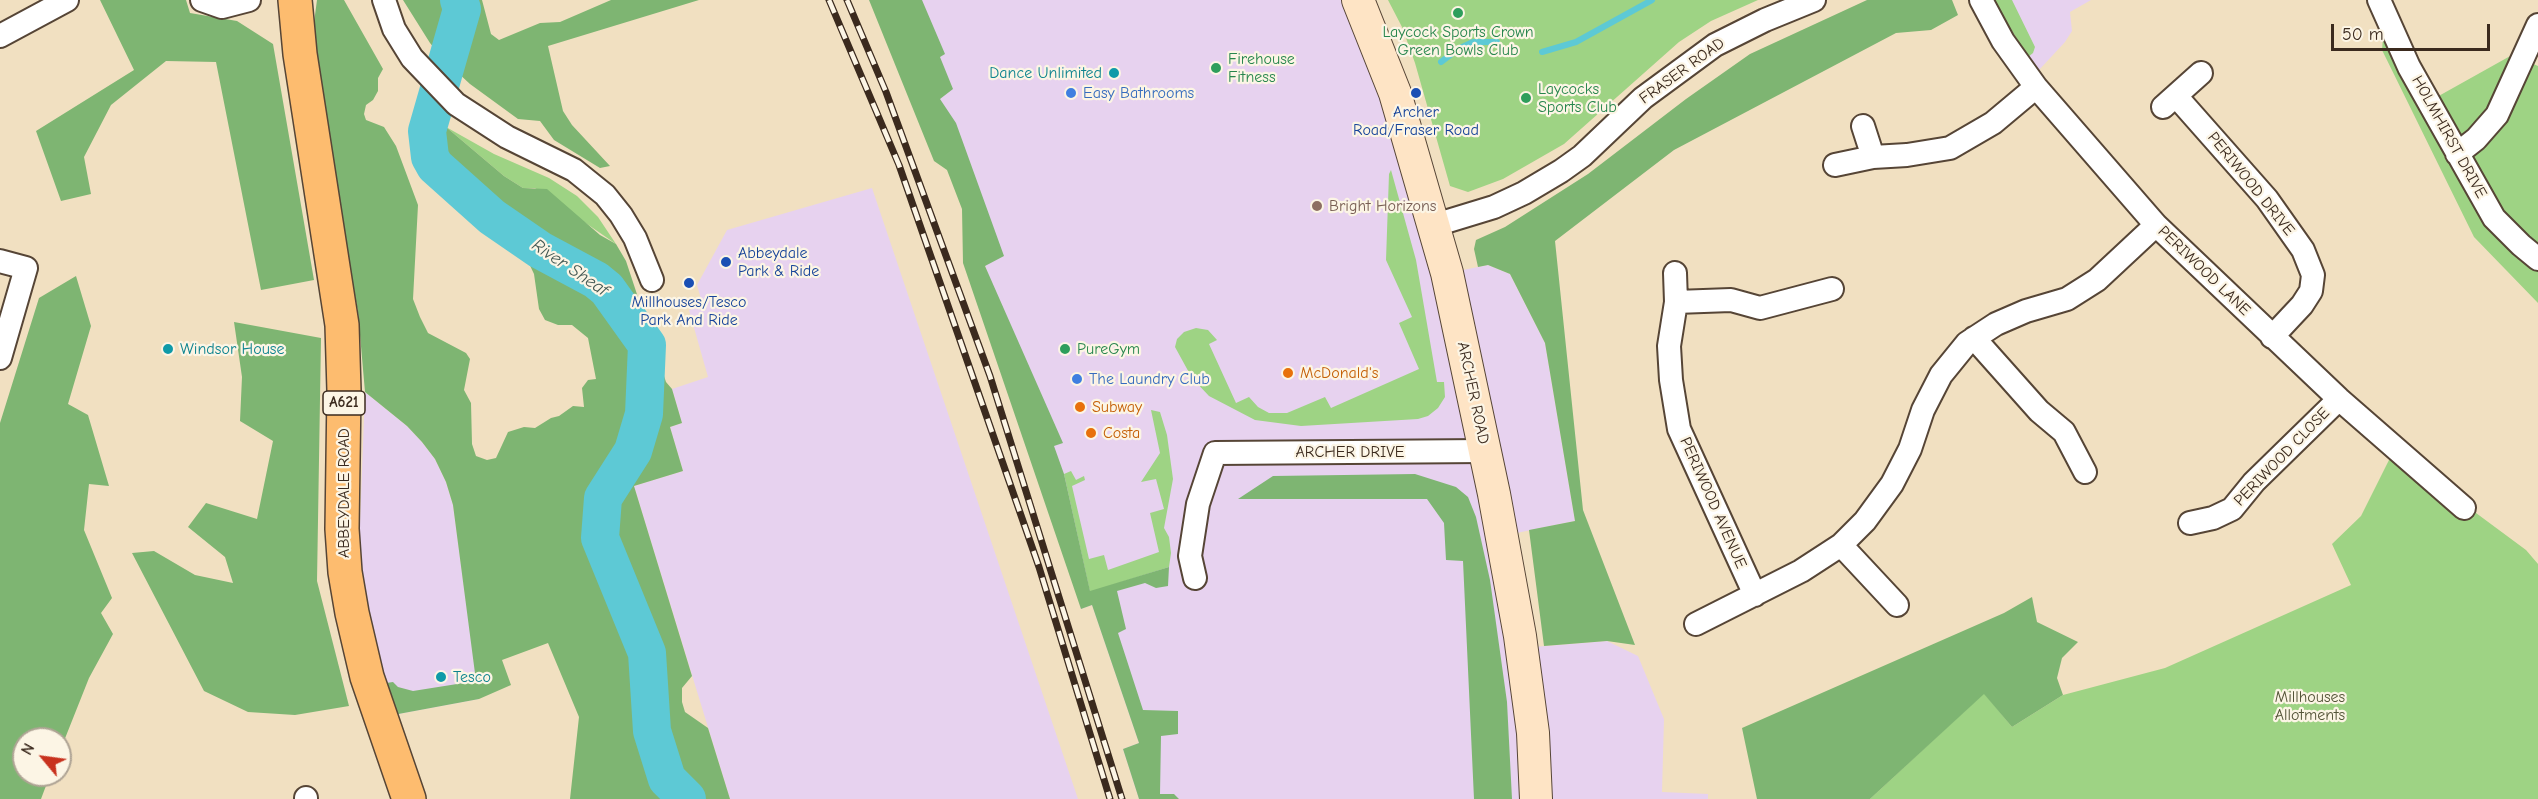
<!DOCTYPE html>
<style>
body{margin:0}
#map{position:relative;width:2538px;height:799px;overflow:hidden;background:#f1e0c1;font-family:"Comic Neue",sans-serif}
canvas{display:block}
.north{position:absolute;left:12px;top:727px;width:60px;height:60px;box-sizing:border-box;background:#fcf5e5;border:2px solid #afa495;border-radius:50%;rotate:299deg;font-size:16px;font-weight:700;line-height:24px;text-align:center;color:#3b2a1e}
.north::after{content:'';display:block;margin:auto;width:21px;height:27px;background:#c8321e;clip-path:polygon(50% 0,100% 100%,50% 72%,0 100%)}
.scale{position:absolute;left:2331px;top:24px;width:159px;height:27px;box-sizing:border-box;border:3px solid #3b2a1e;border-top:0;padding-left:8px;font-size:18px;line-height:21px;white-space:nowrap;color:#3b2a1e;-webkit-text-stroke:4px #fcf5e5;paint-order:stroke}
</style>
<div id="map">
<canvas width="2538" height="799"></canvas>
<div class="north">N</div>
<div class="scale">50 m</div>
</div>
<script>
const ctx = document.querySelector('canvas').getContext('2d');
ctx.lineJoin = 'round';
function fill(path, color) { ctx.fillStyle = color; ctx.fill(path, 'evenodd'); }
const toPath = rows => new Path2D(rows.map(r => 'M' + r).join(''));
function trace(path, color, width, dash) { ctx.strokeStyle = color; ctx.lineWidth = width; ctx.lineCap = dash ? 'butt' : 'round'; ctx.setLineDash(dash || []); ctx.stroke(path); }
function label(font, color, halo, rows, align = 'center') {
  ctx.font = font + ' "Comic Neue",sans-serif'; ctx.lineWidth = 4.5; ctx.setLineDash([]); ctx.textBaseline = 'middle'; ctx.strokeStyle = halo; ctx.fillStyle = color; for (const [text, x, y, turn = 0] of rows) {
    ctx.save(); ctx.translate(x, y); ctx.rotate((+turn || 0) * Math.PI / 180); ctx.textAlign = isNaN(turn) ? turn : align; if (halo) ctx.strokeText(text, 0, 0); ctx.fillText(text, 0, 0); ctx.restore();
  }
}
fill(toPath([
 [869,0,1358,0,1448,273,1488,265,1510,274,1545,343,1575,521,1502,536,1522,648,1607,641,1638,656,1664,719,1662,792,1708,794,1708,799,1139,799,1123,749,1139,743,1092,605,1081,609,1013,352,931,97],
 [1993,0,2091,0,2070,12,2072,31,2065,42,2039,70,2028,57],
 [872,188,1078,799,730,799,634,486,683,471,670,427,682,423,672,389,708,377,689,310,703,306,697,285,727,230],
 [365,392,407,426,422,442,435,459,446,482,453,505,479,699,393,715,365,595,359,550]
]), '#e7d2ef');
fill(toPath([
 [1388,0,1758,0,1711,21,1679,42,1564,144,1503,179,1468,192,1450,186,1415,63,1402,27],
 [1993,0,2012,0,2035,47,2033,53,2028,57],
 [2383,38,2389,38,2419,107,2512,55,2538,66,2538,303,2474,237,2382,50],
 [446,127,494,154,549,178,577,196,598,217,616,244,535,188,523,188,504,176],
 [1391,170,1416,260,1437,382,1444,382,1445,397,1438,408,1428,416,1418,419,1301,426,1255,420,1209,396,1192,378,1175,347,1177,339,1184,332,1196,328,1208,330,1217,340,1209,344,1236,403,1249,397,1258,407,1269,413,1287,413,1325,397,1331,408,1419,369,1399,323,1412,317,1386,260,1389,174],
 [1151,410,1160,412,1167,435,1173,479,1164,528,1169,537,1171,553,1169,567,1090,592,1064,474,1071,471,1076,480,1084,476,1085,480,1072,486,1089,559,1104,555,1108,570,1159,552,1150,513,1164,509,1156,479,1141,482,1160,453],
 [2395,448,2449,493,2526,550,2538,564,2538,799,1870,799,1984,693,2012,727,2063,695,2165,668,2351,585,2332,544,2361,516]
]), '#9ed384');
fill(toPath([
 [100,0,186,0,190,13,237,21,273,44,314,280,261,290,216,62,166,61,111,105,84,157,91,194,61,201,36,131,134,70],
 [317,0,344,0,383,69,378,78,378,91,373,100,366,105,364,114,366,120,384,127,396,146,418,205,413,299,420,317,428,333,466,353,470,359,464,390,471,403,472,444,476,456,487,460,496,458,508,432,524,427,535,428,551,418,559,416,573,406,584,407,582,388,588,380,596,379,588,338,572,325,558,325,545,320,539,309,534,274,526,257,496,212,444,166,440,148,446,127,504,176,523,188,547,189,600,235,616,244,626,261,666,382,672,389,682,423,670,427,683,471,634,486,692,676,682,688,682,702,685,712,708,728,730,799,570,799,579,717,548,643,502,660,511,685,479,699,393,715,386,683,393,682,398,687,413,691,476,681,453,505,446,482,435,459,422,442,407,426,365,392,358,312,340,214,313,30],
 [403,0,482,0,491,34,499,40,540,23,560,22,611,0,699,0,548,46,563,111,572,125,610,166,600,168,554,140,540,121,518,119,470,84,444,60,430,43],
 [869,0,922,0,945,54,940,57,953,89,940,99,956,123,1004,256,985,266,1063,443,1054,446,1064,474,1090,591,1169,567,1168,586,1156,588,1145,583,1117,591,1126,629,1118,633,1143,710,1178,711,1178,734,1161,736,1160,794,1174,794,1179,799,1139,799,1123,749,1139,743,1092,605,1081,609,963,263,962,209,947,170,934,161],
 [1867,0,1952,0,1958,15,1931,30,1896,33,1674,150,1555,241,1583,510,1635,645,1607,641,1544,646,1529,530,1575,521,1545,343,1510,274,1488,265,1478,267,1474,249,1476,240,1505,227,1588,174,1686,99,1750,54],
 [76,276,91,326,68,404,88,415,109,486,89,484,84,530,112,598,101,613,113,634,89,678,60,751,60,739,24,739,24,775,50,775,41,799,0,799,0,423,39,298],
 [234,322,321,338,317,581,349,706,295,715,248,712,204,691,132,553,154,551,195,575,233,583,225,557,188,527,206,503,257,519,273,441,240,421,242,377],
 [1415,474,1456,487,1468,497,1476,517,1490,580,1507,702,1512,799,1474,799,1463,561,1446,560,1444,523,1427,499,1238,499,1273,476],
 [2032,597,2037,622,2078,642,2062,658,2057,678,2063,695,2012,727,1984,694,1870,799,1757,799,1742,728,2004,613]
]), '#7eb572');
trace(toPath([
 [1542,52,1576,42,1652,0],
 [1441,62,1458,49,1473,42,1497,42]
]), '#5dc9d5', 6);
trace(toPath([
 [459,0,462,9,427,131,430,157,435,166,492,217,540,250,596,280,607,289,647,345,644,414,633,451,603,498,600,538,647,653,652,731,667,779,687,799]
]), '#5dc9d5', 38);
const street = toPath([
 [202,0,222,7,249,0],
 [384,0,394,29,412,58,456,104,507,137,574,170,605,195,621,215,635,238,652,280],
 [1981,0,2003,41,2036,87,2156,225,2339,399,2464,508],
 [2379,0,2409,67,2494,218,2521,245,2538,259],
 [0,36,67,0],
 [2176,96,2267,199,2303,250,2313,275,2311,291,2302,305,2272,337],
 [2163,107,2201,73],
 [1863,126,1873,157],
 [2457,154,2476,139,2497,115,2538,25],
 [1835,165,1873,157,1907,155,1950,148,1993,123,2036,87],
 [1435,225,1494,207,1524,193,1561,171,1582,156,1643,98,1715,45,1765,20,1814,0],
 [0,261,26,268,0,358],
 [1675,273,1676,302,1669,346,1671,380,1679,429,1755,595],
 [1676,302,1731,300,1760,308,1832,289],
 [1974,338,2039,411,2064,432,2085,472],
 [2190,523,2213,518,2232,509,2254,482,2339,399],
 [1841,545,1897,605],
 [1195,578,1190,556,1198,504,1215,453,1485,451],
 [1696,624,1801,571,1841,545,1865,521,1892,484,1910,449,1923,410,1941,375,1967,343,1996,324,2026,311,2067,299,2097,280,2156,225],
 [306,798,306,799]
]);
const secondary = toPath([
 [1358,0,1395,93,1447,273,1494,494,1520,636,1533,733,1536,799]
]);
const primary = toPath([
 [295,0,300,54,342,325,344,391,342,529,345,572,352,613,367,677,409,799]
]);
trace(street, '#564536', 26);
trace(secondary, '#564536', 34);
trace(primary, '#564536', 36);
trace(street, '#fff', 22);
trace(secondary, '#fee4c5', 32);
trace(primary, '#fdbc6f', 33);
const rail = toPath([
 [829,0,899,165,1039,567,1110,799],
 [847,0,886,92,990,376,1122,799]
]);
trace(rail, '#3b2a1e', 7);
trace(rail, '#fcf5e5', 4.5, [14]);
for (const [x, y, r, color] of [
 [1458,13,6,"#2e9e5b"],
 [1216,68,6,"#2e9e5b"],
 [1114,73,6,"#0f9aa8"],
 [1071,93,6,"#3f7fe0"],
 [1416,93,6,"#1a4fb4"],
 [1526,98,6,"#2e9e5b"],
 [1317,206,6,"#8d6e63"],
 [726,262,6,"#1a4fb4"],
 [689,283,6,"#1a4fb4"],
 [168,349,6,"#0f9aa8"],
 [1065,349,6,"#2e9e5b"],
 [1288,373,6,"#e8710a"],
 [1077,379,6,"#3f7fe0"],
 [1080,407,6,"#e8710a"],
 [1091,433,6,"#e8710a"],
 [441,677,6,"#0f9aa8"]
]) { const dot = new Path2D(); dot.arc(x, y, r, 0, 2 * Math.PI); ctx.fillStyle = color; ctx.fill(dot); trace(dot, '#fcf5e5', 2); }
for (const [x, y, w] of [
 [344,403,42]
]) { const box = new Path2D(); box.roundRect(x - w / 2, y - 12, w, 24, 4.5); ctx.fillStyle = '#fcf5e5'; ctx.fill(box); trace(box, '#3b2a1e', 1.5); }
label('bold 15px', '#3b2a1e', null, [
 ["A621",344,403]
]);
label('16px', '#27864d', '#fcf5e5', [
 ["Laycock Sports Crown",1458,32,"center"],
 ["Green Bowls Club",1458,50,"center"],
 ["Firehouse",1228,59],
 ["Fitness",1228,77],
 ["Laycocks",1538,89],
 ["Sports Club",1538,107],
 ["PureGym",1077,349]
], 'left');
label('16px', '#3b2a1e', '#fcf5e5', [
 ["FRASER ROAD",1682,71,-36],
 ["HOLMHIRST DRIVE",2449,137,61],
 ["PERIWOOD DRIVE",2251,184,51],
 ["PERIWOOD LANE",2204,271,44],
 ["ARCHER ROAD",1473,393,78],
 ["ARCHER DRIVE",1350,452],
 ["PERIWOOD CLOSE",2282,457,-46],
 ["ABBEYDALE ROAD",344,493,-90],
 ["PERIWOOD AVENUE",1713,503,66]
]);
label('16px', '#0d838f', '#fcf5e5', [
 ["Dance Unlimited",1102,73,"right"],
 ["Windsor House",180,349],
 ["Tesco",453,677]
], 'left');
label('16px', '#366cbe', '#fcf5e5', [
 ["Easy Bathrooms",1083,93],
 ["The Laundry Club",1089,379]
], 'left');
label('16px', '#164399', '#fcf5e5', [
 ["Archer",1416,112],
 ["Road/Fraser Road",1416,130],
 ["Abbeydale",738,253,"left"],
 ["Park & Ride",738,271,"left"],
 ["Millhouses/Tesco",689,302],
 ["Park And Ride",689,320]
]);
label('16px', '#785e54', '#fcf5e5', [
 ["Bright Horizons",1329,206]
], 'left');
label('16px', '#c56008', '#fcf5e5', [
 ["McDonald's",1300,373],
 ["Subway",1092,407],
 ["Costa",1103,433]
], 'left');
label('16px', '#545438', '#fcf5e5', [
 ["Millhouses",2310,697],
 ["Allotments",2310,715]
]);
label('italic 18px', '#455a55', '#fcf5e5', [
 ["River Sheaf",570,268,34]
]);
</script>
